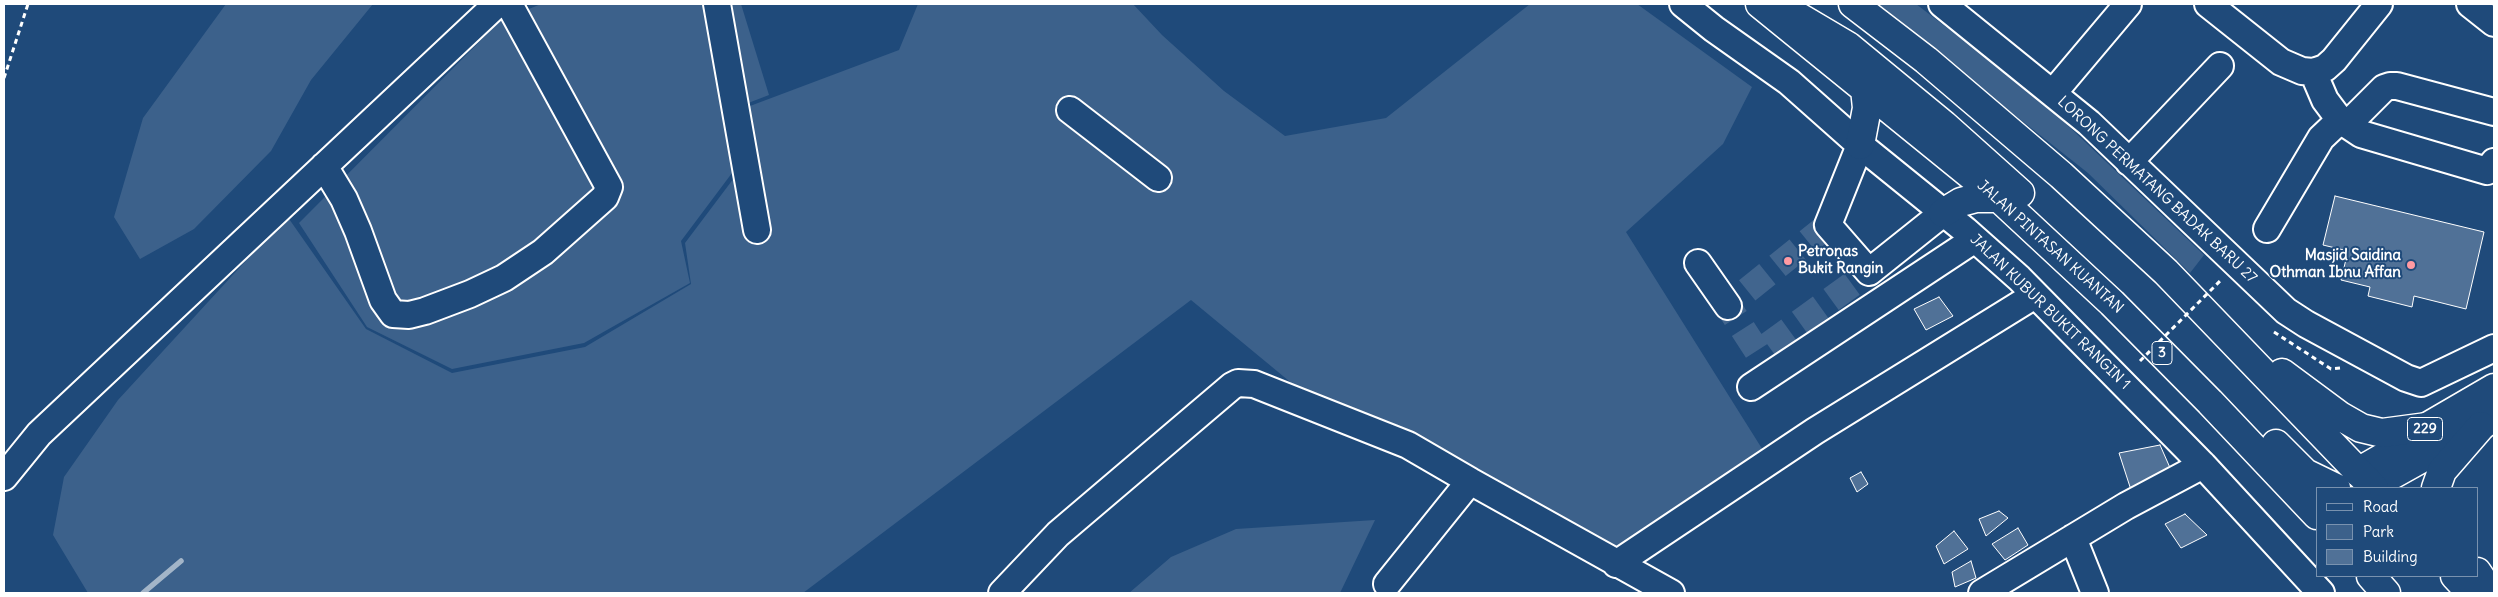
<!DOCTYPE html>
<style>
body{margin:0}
#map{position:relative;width:2498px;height:597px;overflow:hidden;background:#1f4a7a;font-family:Delius,sans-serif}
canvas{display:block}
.frame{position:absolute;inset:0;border:5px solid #fff;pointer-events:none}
.legend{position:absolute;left:2316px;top:487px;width:162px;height:90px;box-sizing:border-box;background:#1f4a7a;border:1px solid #7992af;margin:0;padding:6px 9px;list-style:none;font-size:15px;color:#fff}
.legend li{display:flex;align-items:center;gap:10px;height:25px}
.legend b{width:25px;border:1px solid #7992af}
</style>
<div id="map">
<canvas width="2498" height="597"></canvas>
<div class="frame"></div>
<ul class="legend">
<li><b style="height:6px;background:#1f4a7a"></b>Road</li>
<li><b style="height:14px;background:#3c618b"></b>Park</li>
<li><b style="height:14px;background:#507197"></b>Building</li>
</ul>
</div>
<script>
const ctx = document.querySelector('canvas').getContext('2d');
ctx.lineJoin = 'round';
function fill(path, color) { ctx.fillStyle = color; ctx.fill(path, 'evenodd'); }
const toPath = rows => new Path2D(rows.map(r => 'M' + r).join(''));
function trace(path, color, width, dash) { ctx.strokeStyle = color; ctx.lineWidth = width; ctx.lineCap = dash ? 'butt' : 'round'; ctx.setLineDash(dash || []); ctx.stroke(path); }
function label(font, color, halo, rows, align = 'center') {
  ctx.font = font + ' Delius,sans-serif'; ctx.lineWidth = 4; ctx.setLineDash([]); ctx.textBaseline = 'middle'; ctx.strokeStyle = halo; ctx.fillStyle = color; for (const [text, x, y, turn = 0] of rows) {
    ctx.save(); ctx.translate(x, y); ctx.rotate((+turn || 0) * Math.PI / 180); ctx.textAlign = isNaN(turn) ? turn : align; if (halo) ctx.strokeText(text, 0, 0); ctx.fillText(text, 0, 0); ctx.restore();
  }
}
fill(toPath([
 [226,4,373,4,311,80,271,151,194,229,140,259,114,217,143,118],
 [541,4,741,4,769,95,743,105,735,169,681,241,690,283,584,343,452,369,367,327,299,223,500,21],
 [918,4,1133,4,1162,35,1224,91,1285,136,1386,118,1530,4,1637,4,1752,87,1723,144,1626,232,1766,455,1613,550,1335,419,1191,300,803,593,88,593,53,535,64,477,118,400,287,216,366,329,452,373,585,347,691,284,685,243,740,170,750,106,899,50],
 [1874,4,1916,4,2040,99,2204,255,2190,273,2088,173],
 [1375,520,1340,593,1129,593,1171,557,1236,529]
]), '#3c618b');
trace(toPath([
 [143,593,181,561]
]), '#a3b5c8', 5.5);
const building = toPath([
 [2335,196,2484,232,2466,309,2414,296,2412,307,2368,296,2370,287,2341,280,2348,251,2323,245,2335,196],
 [1939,297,1953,316,1926,330,1914,309,1939,297],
 [2160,445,2171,470,2132,493,2119,453,2160,445],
 [1861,472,1868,484,1857,492,1850,478,1861,472],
 [1999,511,2008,518,1986,536,1979,519,1999,511],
 [2185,514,2207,535,2181,548,2165,524,2185,514],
 [2018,528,2028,545,2005,560,1992,544,2018,528],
 [1954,531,1968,549,1944,564,1936,546,1954,531],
 [1971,561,1976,578,1955,587,1952,572,1971,561]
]);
fill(building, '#507197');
trace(building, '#fff', 1);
trace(toPath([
 [1828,225,1728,306,1757,351,1760,351,1869,272]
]), '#41658e', 26, [26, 13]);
const minor = toPath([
 [717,4,757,230],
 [1683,4,1714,29,1789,82,1860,145,1965,230,2019,278,2203,465,2321,593],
 [1942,4,2089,123,2286,311,2306,324,2406,378,2421,383,2494,348],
 [2208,4,2281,62,2302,71,2313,72,2325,68,2334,60,2379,4],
 [2470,4,2494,23],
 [2313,72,2325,100,2340,120,2361,134,2487,171,2494,162],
 [2053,93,2128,4],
 [1070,110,1158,178],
 [2347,125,2384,88,2390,86,2397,86,2494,112],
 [1860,145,1828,225,1869,272,1943,213],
 [2129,162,2220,66],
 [324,166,344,199,358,231,383,300,393,314,409,315,425,311,470,294,504,278,543,252,605,197,609,187,509,4],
 [2267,229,2321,138,2340,120],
 [1698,263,1728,306],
 [1751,387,1975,239],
 [4,477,39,434,497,4],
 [2073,538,2095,593],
 [1616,564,1815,431,2035,295],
 [1387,584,1470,481,1671,593],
 [1002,593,1058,534,1232,386,1238,383,1254,384,1408,445,1470,481],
 [1982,593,2126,506,2203,465]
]);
const major = toPath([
 [2358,472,2398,449,2427,427,2494,388],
 [2372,486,2494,418]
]);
const highway = toPath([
 [1760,4,1999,198,2112,303,2210,402,2317,515],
 [1853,4,1926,60,2061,175,2166,272,2374,488],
 [1787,10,1848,46,1944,125,2020,193],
 [1860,145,1867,108,1865,89],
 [1943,213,1961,202,1976,198,1999,198],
 [2282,373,2340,416,2361,428,2382,433,2427,427],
 [2276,444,2305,473,2336,488],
 [2436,488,2442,471,2481,426],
 [2477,572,2491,593],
 [2371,576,2386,593],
 [2455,576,2471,593]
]);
trace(minor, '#fff', 30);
trace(major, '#fff', 31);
trace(highway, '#fff', 31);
trace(toPath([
 [4,78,28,4],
 [2274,332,2331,369,2341,368]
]), '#fff', 3, [5, 4]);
trace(minor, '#1f4a7a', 26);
trace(major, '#1f4a7a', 28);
trace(highway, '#1f4a7a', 28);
trace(toPath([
 [2140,361,2220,281]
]), '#fff', 3, [5, 4]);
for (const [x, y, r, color] of [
 [1788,261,5,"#ff9aa2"],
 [2411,265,5,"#ff9aa2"]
]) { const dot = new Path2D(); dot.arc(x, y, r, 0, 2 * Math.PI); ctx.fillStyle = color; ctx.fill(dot); trace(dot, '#1f4a7a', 2); }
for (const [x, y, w] of [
 [2162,353,20],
 [2425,429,35]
]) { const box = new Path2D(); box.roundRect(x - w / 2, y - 11.5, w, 23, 4); ctx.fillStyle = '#1f4a7a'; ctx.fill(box); trace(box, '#fff', 1); }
label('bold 14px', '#fff', null, [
 ["3",2162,353],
 ["229",2425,429]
]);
label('15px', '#fff', '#1f4a7a', [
 ["LORONG PERMATANG BADAK BARU 27",2157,190,43],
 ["JALAN PINTASAN KUANTAN",2050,247,42],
 ["JALAN KUBUR BUKIT RANGIN 1",2050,312,44]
]);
label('bold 15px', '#fff', '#1f4a7a', [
 ["Petronas",1798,252],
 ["Bukit Rangin",1798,269],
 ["Masjid Saidina",2401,256,"right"],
 ["Othman Ibnu Affan",2401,273,"right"]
], 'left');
</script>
